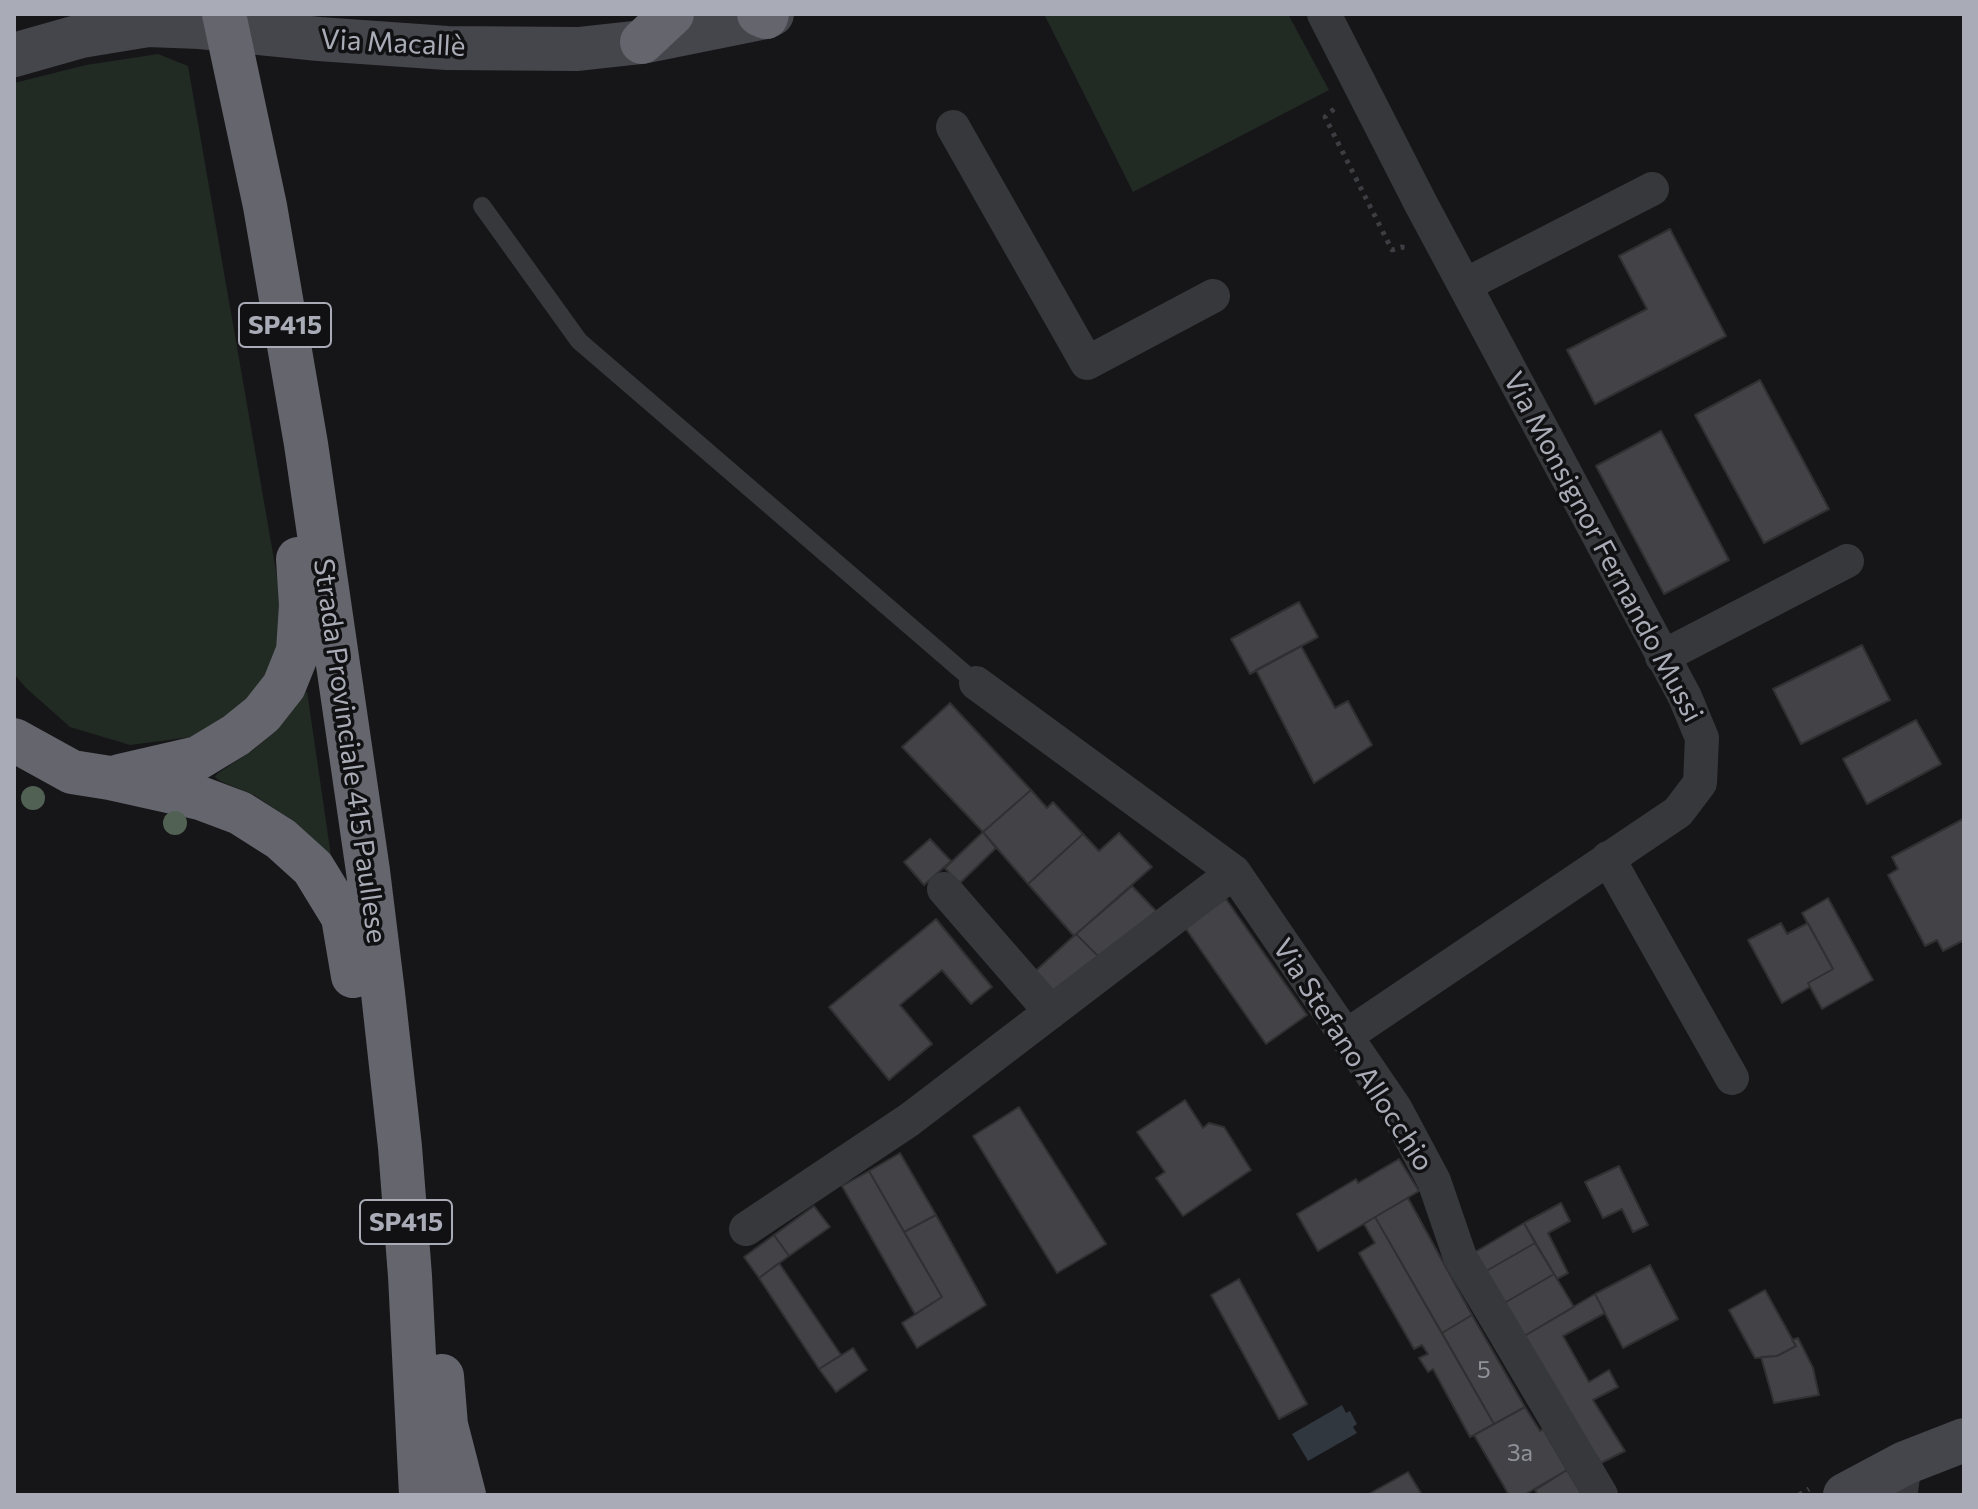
<!DOCTYPE html>
<meta charset="utf-8">
<style>
body{margin:0}
#map{position:relative;width:1978px;height:1509px;overflow:hidden;background:#161618;font-family:Commissioner,sans-serif}
canvas{display:block}
.frame{position:absolute;inset:0;border:16px solid #a9acb6;pointer-events:none}
</style>
<div id="map">
<canvas width="1978" height="1509"></canvas>
<div class="frame"></div>
</div>
<script>
const ctx = document.querySelector('canvas').getContext('2d');
ctx.lineJoin = 'round';
function fill(path, color) { ctx.fillStyle = color; ctx.fill(path, 'evenodd'); }
const toPath = rows => new Path2D(rows.map(r => 'M' + r).join(''));
function trace(path, color, width, dash) { ctx.strokeStyle = color; ctx.lineWidth = width; ctx.lineCap = dash ? 'butt' : 'round'; ctx.setLineDash(dash || []); ctx.stroke(path); }
function label(font, color, halo, rows, align = 'center') {
  ctx.font = font + ' Commissioner,sans-serif'; ctx.lineWidth = 7; ctx.setLineDash([]); ctx.textBaseline = 'middle'; ctx.strokeStyle = halo; ctx.fillStyle = color; for (const [text, x, y, turn = 0] of rows) {
    ctx.save(); ctx.translate(x, y); ctx.rotate((+turn || 0) * Math.PI / 180); ctx.textAlign = isNaN(turn) ? turn : align; if (halo) ctx.strokeText(text, 0, 0); ctx.fillText(text, 0, 0); ctx.restore();
  }
}
fill(toPath([
 [1044,14,1288,14,1329,90,1133,192],
 [158,54,188,66,287,634,252,703,192,737,130,745,70,727,26,688,14,674,14,83,86,65],
 [307,691,331,856,290,819,254,795,220,781,215,777,218,773,253,750,282,724]
]), '#222a24');
fill(toPath([
 [1342,1405,1346,1413,1350,1411,1357,1424,1353,1427,1357,1433,1308,1461,1292,1434]
]), '#30373f');
const building = toPath([
 [1670,229,1726,336,1595,404,1567,350,1647,309,1619,256,1670,229],
 [1760,380,1829,509,1764,543,1695,415,1760,380],
 [1661,431,1729,560,1664,594,1596,466,1661,431],
 [1299,602,1318,637,1250,674,1231,639,1299,602],
 [1862,645,1890,700,1801,744,1773,689,1862,645],
 [1301,646,1335,708,1348,701,1372,745,1314,783,1256,670,1301,646],
 [950,703,1031,790,983,832,902,747,950,703],
 [1916,720,1941,764,1867,804,1843,759,1916,720],
 [1031,790,1047,808,1053,802,1083,834,1028,884,983,832,1031,790],
 [1963,819,1964,940,1943,951,1937,940,1925,946,1888,875,1898,869,1892,857,1963,819],
 [983,832,996,848,959,884,945,868,983,832],
 [1119,833,1152,867,1074,936,1028,884,1083,834,1099,851,1119,833],
 [930,839,951,861,924,885,904,862,930,839],
 [1132,886,1157,912,1101,959,1076,934,1132,886],
 [1828,898,1873,980,1822,1009,1808,983,1833,969,1802,913,1828,898],
 [1226,899,1307,1015,1266,1044,1184,926,1226,899],
 [936,919,992,987,971,1004,942,970,900,1005,932,1044,889,1080,829,1007,936,919],
 [1781,923,1787,934,1808,923,1833,969,1808,983,1810,987,1782,1003,1748,940,1781,923],
 [1076,934,1101,959,1050,997,1031,975,1076,934],
 [1185,1100,1203,1128,1209,1123,1224,1127,1251,1170,1183,1216,1156,1178,1165,1172,1137,1132,1185,1100],
 [1019,1107,1106,1244,1057,1273,973,1136,1019,1107],
 [900,1153,936,1215,904,1232,869,1171,900,1153],
 [1399,1159,1419,1191,1318,1251,1297,1214,1356,1179,1358,1183,1399,1159],
 [1619,1166,1648,1225,1633,1232,1622,1209,1603,1218,1585,1182,1619,1166],
 [869,1171,942,1297,915,1314,842,1186,869,1171],
 [1408,1198,1472,1315,1442,1333,1375,1217,1408,1198],
 [1561,1203,1570,1221,1548,1233,1568,1273,1557,1279,1524,1223,1561,1203],
 [814,1206,830,1227,789,1256,774,1235,814,1206],
 [936,1215,986,1305,917,1348,902,1323,942,1297,904,1232,936,1215],
 [1375,1217,1494,1424,1474,1435,1470,1437,1433,1369,1428,1372,1419,1358,1428,1354,1422,1345,1414,1349,1359,1253,1375,1243,1364,1224,1375,1217],
 [1524,1223,1535,1243,1481,1274,1470,1255,1524,1223],
 [774,1235,789,1256,759,1278,744,1257,774,1235],
 [1535,1243,1554,1274,1501,1305,1481,1274,1535,1243],
 [779,1263,841,1355,819,1369,759,1278,779,1263],
 [1650,1265,1678,1319,1623,1348,1595,1294,1650,1265],
 [1554,1274,1574,1307,1521,1338,1501,1305,1554,1274],
 [1239,1279,1307,1404,1279,1419,1211,1295,1239,1279],
 [1765,1290,1796,1346,1777,1356,1755,1358,1729,1310,1765,1290],
 [1595,1294,1605,1313,1563,1336,1589,1382,1609,1370,1618,1387,1593,1400,1625,1451,1601,1463,1521,1338,1595,1294],
 [1472,1315,1525,1407,1494,1424,1442,1333,1472,1315],
 [1798,1338,1813,1368,1819,1395,1774,1403,1761,1357,1777,1356,1796,1346,1792,1340,1798,1338],
 [853,1348,867,1370,836,1392,819,1369,853,1348],
 [1525,1407,1540,1431,1543,1429,1567,1470,1524,1495,1509,1495,1474,1435,1525,1407],
 [1567,1470,1582,1495,1538,1495,1535,1490,1567,1470],
 [1408,1472,1422,1495,1367,1495,1408,1472]
]);
fill(building, '#434347');
trace(building, '#303033', 2);
trace(toPath([
 [1334,109,1325,117,1392,250,1401,247,1408,248],
 [1799,1495,1809,1489]
]), '#3d3e43', 5, [4, 6]);
trace(toPath([
 [482,206,579,341,976,683]
]), '#37383c', 18);
trace(toPath([
 [1324,14,1421,204,1685,697,1702,738,1700,783,1678,812,1346,1036],
 [953,127,1087,363,1213,296],
 [1465,285,1652,189],
 [1662,657,1847,561],
 [976,683,1234,872,1395,1108,1434,1181,1460,1257,1601,1495],
 [1608,858,1732,1078],
 [944,889,1051,1012],
 [746,1229,909,1120,1234,872],
 [1895,1495,1901,1491,1905,1463]
]), '#37383c', 34);
trace(toPath([
 [14,55,81,36,148,25,200,27,319,39,447,48,578,49,642,42,766,17,772,14],
 [1845,1495,1905,1463,1964,1440]
]), '#45464c', 44);
trace(toPath([
 [224,14,265,206,306,444,368,871,383,993,400,1147,410,1276,421,1495],
 [759,14,766,17,767,14],
 [642,42,672,14],
 [14,740,72,772,110,778,200,798,240,813,281,839,313,868,343,917,353,976],
 [120,776,198,758,236,735,262,714,284,686,298,651,301,605,298,559],
 [442,1376,446,1425,464,1495]
]), '#64656d', 44);
ctx.fillStyle = '#516255';
for (const [x, y] of [
 [33,798],
 [175,823]
]) { ctx.beginPath(); ctx.arc(x, y, 12, 0, 2 * Math.PI); ctx.fill(); }
label('24px', '#90929a', null, [
 ["5",1484,1370],
 ["3a",1520,1453]
]);
for (const [x, y, w] of [
 [285,325,92],
 [406,1222,92]
]) { const box = new Path2D(); box.roundRect(x - w / 2, y - 22, w, 44, 6); ctx.fillStyle = '#111113'; ctx.fill(box); trace(box, '#a9acb6', 2); }
label('bold 26px', '#a9acb6', null, [
 ["SP415",285,325],
 ["SP415",406,1222]
]);
label('28px', '#a9acb6', '#111113', [
 ["Via Macallè",393,43,3],
 ["Via Monsignor Fernando Mussi",1603,547,62],
 ["Strada Provinciale 415 Paullese",350,751,82],
 ["Via Stefano Allocchio",1353,1055,57]
]);
</script>
